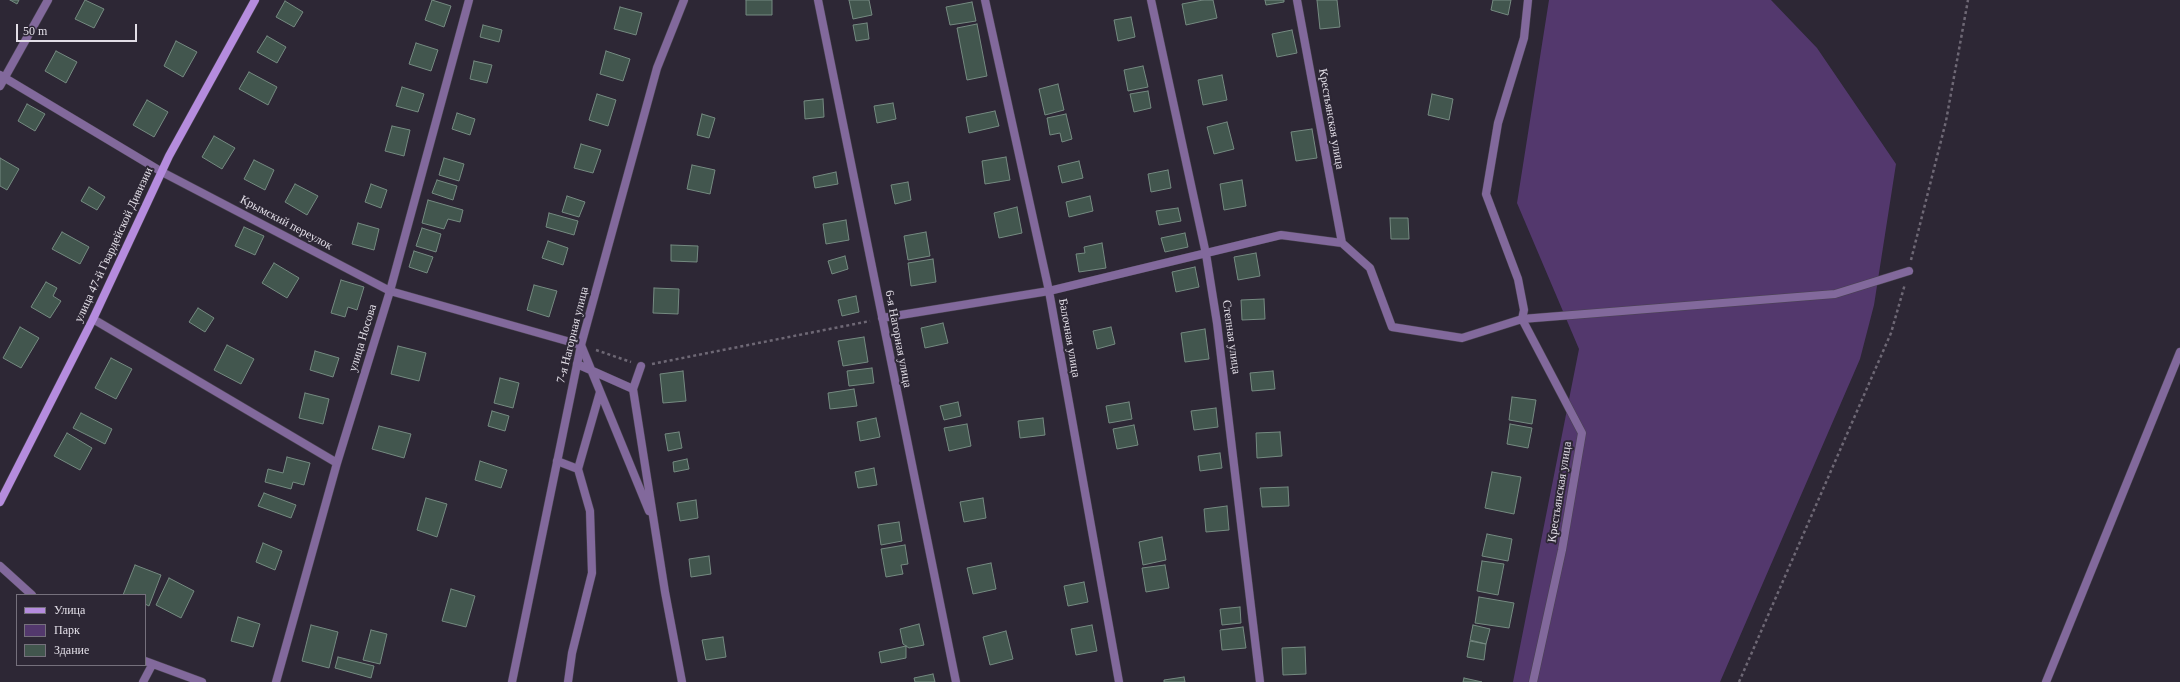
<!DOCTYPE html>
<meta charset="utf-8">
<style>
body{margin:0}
#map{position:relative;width:2180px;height:682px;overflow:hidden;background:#2d2735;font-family:Georgia,serif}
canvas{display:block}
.legend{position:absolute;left:16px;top:594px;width:130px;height:72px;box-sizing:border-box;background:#2d2735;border:1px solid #75707c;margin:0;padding:5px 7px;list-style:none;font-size:12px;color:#e2dee7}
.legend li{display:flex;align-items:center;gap:8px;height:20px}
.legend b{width:20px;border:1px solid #75707c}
.scale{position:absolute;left:16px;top:24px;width:121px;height:18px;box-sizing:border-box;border:2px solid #e2dee7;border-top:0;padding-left:5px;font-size:12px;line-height:14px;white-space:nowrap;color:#e2dee7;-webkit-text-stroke:3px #2d2735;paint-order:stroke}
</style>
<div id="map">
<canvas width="2180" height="682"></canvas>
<ul class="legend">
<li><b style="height:5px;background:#b58cde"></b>Улица</li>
<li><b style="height:11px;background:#53386d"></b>Парк</li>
<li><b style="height:11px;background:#42564e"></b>Здание</li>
</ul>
<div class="scale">50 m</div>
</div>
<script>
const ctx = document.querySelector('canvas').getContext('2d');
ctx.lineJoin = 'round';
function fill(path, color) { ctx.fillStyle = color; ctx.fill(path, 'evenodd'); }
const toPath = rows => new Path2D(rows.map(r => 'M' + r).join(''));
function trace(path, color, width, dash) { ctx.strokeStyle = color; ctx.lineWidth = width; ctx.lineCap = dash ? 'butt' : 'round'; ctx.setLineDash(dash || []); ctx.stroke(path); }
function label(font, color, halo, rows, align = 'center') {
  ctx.font = font + ' Georgia,serif'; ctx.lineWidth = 4; ctx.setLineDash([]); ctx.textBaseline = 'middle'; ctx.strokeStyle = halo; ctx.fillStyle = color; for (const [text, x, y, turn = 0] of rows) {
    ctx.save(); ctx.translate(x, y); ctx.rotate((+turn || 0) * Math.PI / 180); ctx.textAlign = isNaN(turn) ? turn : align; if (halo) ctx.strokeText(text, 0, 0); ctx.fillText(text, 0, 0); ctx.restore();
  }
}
fill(toPath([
 [1549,0,1771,0,1817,48,1896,164,1874,305,1860,359,1720,682,1513,682,1579,349,1517,203]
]), '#53386d');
const building = toPath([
 [10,0,19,0,17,4,10,0],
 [85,0,104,9,94,28,75,19,85,0],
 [432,0,451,6,444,27,425,20,432,0],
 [746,0,772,0,772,15,746,15,746,0],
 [849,0,869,0,872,15,853,19,849,0],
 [1203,0,1213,0,1217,18,1186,25,1182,4,1203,0],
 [1265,0,1284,0,1284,2,1266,5,1265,0],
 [1317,0,1337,0,1340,27,1320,29,1317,0],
 [1493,0,1511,0,1508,15,1491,10,1493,0],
 [285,1,303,12,294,27,276,17,285,1],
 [972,2,976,21,950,25,946,7,972,2],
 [620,7,642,13,636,35,614,29,620,7],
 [1131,17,1135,37,1118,41,1114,20,1131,17],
 [867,23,869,39,856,41,853,25,867,23],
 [977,24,987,76,967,80,957,28,977,24],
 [483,25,502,30,499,42,480,37,483,25],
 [1292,30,1297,53,1277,57,1272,34,1292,30],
 [267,36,286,47,277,63,257,52,267,36],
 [176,41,197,52,183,77,164,66,176,41],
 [416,43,438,50,431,71,409,64,416,43],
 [56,51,77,62,66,83,45,71,56,51],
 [606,51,630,59,623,81,600,74,606,51],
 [474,61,492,65,487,83,470,79,474,61],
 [1143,66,1148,87,1128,91,1124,70,1143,66],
 [249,72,277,87,268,105,239,89,249,72],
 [1222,75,1227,100,1203,105,1198,80,1222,75],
 [1058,84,1064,110,1045,115,1039,89,1058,84],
 [402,87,424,94,418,112,396,106,402,87],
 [1148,91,1151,108,1134,112,1130,94,1148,91],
 [597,94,616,100,608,126,589,120,597,94],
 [1432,94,1453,99,1449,120,1428,115,1432,94],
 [823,99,824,117,805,119,804,101,823,99],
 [147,100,168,112,154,137,133,125,147,100],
 [893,103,896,119,877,123,874,106,893,103],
 [27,104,45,114,35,131,18,121,27,104],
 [995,111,999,126,969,133,966,117,995,111],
 [457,113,475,119,470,135,452,129,457,113],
 [702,114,715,118,709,138,697,135,702,114],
 [1066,114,1072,139,1062,142,1060,133,1050,135,1047,118,1066,114],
 [1227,122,1234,149,1214,154,1207,127,1227,122],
 [392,126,410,130,404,156,385,151,392,126],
 [1312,129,1317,158,1296,161,1291,132,1312,129],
 [214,136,235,148,222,169,202,157,214,136],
 [581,144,601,150,593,173,574,168,581,144],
 [1006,157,1010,180,985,184,982,161,1006,157],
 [0,158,19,169,7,190,0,186,0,158],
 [444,158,464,164,459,181,439,175,444,158],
 [254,160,274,170,265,190,244,179,254,160],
 [1079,161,1083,178,1062,183,1058,166,1079,161],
 [692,165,715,170,710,194,687,189,692,165],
 [1168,170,1171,188,1151,192,1148,174,1168,170],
 [836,172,838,184,815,188,813,177,836,172],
 [437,180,457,186,453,200,432,193,437,180],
 [1242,180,1246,206,1224,210,1220,184,1242,180],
 [908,182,911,200,895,204,891,185,908,182],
 [295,184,318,196,307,215,285,202,295,184],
 [371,184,387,190,381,208,365,202,371,184],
 [89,187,105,197,97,210,81,201,89,187],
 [567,196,585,202,579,217,562,212,567,196],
 [1090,196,1093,211,1069,217,1066,202,1090,196],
 [428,200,463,210,460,222,448,219,444,229,422,223,428,200],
 [1017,207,1022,233,999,238,994,213,1017,207],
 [1178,208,1181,221,1159,225,1156,211,1178,208],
 [549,213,578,221,574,235,546,227,549,213],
 [1390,218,1408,218,1409,239,1391,239,1390,218],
 [846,220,849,240,826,244,823,224,846,220],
 [358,223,379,229,374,250,352,244,358,223],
 [244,227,264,236,255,255,235,246,244,227],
 [422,228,441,234,436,252,416,246,422,228],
 [62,232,89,247,80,264,52,249,62,232],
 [926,232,930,256,908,260,904,236,926,232],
 [1185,233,1188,247,1165,252,1161,238,1185,233],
 [548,241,568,248,563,265,542,258,548,241],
 [1102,243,1106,268,1079,272,1076,254,1085,253,1084,247,1102,243],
 [671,245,698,246,697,262,671,261,671,245],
 [414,251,433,257,427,273,409,267,414,251],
 [1256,253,1260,276,1238,280,1234,257,1256,253],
 [845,256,848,269,832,274,828,261,845,256],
 [933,259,936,282,911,286,908,263,933,259],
 [274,263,299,278,287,298,262,283,274,263],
 [1195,267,1199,287,1176,292,1172,272,1195,267],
 [341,280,364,287,357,310,348,307,345,317,331,313,341,280],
 [46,282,57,288,53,296,61,301,50,318,31,307,46,282],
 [534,285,557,291,549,317,527,310,534,285],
 [654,288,679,289,678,314,653,313,654,288],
 [856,296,859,312,842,316,838,300,856,296],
 [1264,299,1265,319,1242,320,1241,300,1264,299],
 [198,308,214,318,205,332,189,322,198,308],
 [943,323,948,343,925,348,921,328,943,323],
 [20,327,39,338,21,368,3,358,20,327],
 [1111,327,1115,344,1097,349,1093,331,1111,327],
 [1205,329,1209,359,1185,362,1181,333,1205,329],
 [864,337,868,362,843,366,838,341,864,337],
 [227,345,254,359,241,384,214,370,227,345],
 [398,346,426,353,419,381,391,374,398,346],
 [315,351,339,358,333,377,310,370,315,351],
 [111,358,132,369,116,399,95,388,111,358],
 [872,368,874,383,849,386,847,371,872,368],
 [683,371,686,401,663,403,660,374,683,371],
 [1273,371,1275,389,1252,391,1250,373,1273,371],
 [500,378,519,383,513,408,494,403,500,378],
 [854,389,857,406,830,409,828,393,854,389],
 [305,393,329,399,323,424,299,418,305,393],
 [1512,397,1536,400,1532,424,1509,420,1512,397],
 [958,402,961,416,944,420,940,406,958,402],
 [1129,402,1132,419,1109,423,1106,406,1129,402],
 [1216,408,1218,427,1194,430,1191,411,1216,408],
 [492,411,509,416,505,431,488,426,492,411],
 [81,413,112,429,105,444,73,428,81,413],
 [876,418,880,437,860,441,857,422,876,418],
 [1043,418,1045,435,1020,438,1018,421,1043,418],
 [967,424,971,446,949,451,944,428,967,424],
 [1510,424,1532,428,1528,448,1507,444,1510,424],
 [1134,425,1138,445,1117,449,1113,429,1134,425],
 [379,426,411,434,404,458,372,449,379,426],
 [679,432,682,448,668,451,665,434,679,432],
 [1280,432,1282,456,1257,458,1256,433,1280,432],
 [67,433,92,448,80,470,54,456,67,433],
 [1220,453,1222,468,1200,471,1198,456,1220,453],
 [287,457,310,463,304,485,293,482,291,489,265,482,268,469,283,473,287,457],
 [687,459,689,469,674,472,673,462,687,459],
 [480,461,507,470,501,488,475,480,480,461],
 [874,468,877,485,858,488,855,472,874,468],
 [1492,472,1521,477,1514,514,1485,508,1492,472],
 [1288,487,1289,506,1262,507,1260,488,1288,487],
 [264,493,296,505,291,518,258,506,264,493],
 [426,498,447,504,437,537,417,530,426,498],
 [983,498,986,518,964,522,960,502,983,498],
 [696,500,698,518,680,521,677,503,696,500],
 [1227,506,1229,530,1206,532,1204,509,1227,506],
 [899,522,902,541,881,545,878,525,899,522],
 [1487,534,1512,539,1508,561,1482,556,1487,534],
 [1162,537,1166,560,1143,565,1139,542,1162,537],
 [263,543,282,551,275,570,256,562,263,543],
 [905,545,908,564,901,565,903,574,886,577,881,549,905,545],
 [709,556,711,574,691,577,689,559,709,556],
 [1482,561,1504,564,1498,595,1477,591,1482,561],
 [991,563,996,589,973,594,967,568,991,563],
 [135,565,161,575,149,606,145,604,145,595,123,595,135,565],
 [1165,565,1169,588,1146,592,1142,568,1165,565],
 [169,578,194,591,181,618,156,605,169,578],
 [1084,582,1088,602,1068,606,1064,586,1084,582],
 [451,589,475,596,466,627,442,621,451,589],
 [1479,597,1514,603,1509,628,1475,623,1479,597],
 [1240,607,1241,623,1222,625,1220,609,1240,607],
 [238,617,260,624,253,647,231,641,238,617],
 [919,624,924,645,909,648,903,644,900,629,919,624],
 [311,625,338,632,329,668,302,661,311,625],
 [1092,625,1097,651,1076,655,1071,629,1092,625],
 [1473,625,1490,629,1486,644,1470,640,1473,625],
 [1243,627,1246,648,1222,650,1220,630,1243,627],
 [371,630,387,634,380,664,363,660,371,630],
 [1006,631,1013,659,990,665,983,637,1006,631],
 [723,637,726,657,706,660,702,640,723,637],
 [1470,641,1486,644,1484,660,1467,657,1470,641],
 [906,646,906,658,881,663,879,652,906,646],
 [1305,647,1306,674,1283,675,1282,648,1305,647],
 [338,657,374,666,371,678,335,668,338,657],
 [933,674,935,682,915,682,914,678,933,674],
 [1184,677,1185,682,1164,682,1164,680,1184,677],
 [1464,678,1482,682,1463,682,1464,678]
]);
fill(building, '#42564e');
trace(building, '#758a81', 1);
const lane = toPath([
 [1522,319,1835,294,1909,271],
 [581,345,649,511],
 [577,364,633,389],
 [641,366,633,389,665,592,682,682],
 [557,461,578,469,590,511,592,573,572,653,568,682],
 [578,469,600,392]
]);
const street = toPath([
 [818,0,956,682],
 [985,0,1049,291,1119,682],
 [1151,0,1206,254,1217,323,1260,682],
 [1297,0,1342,243],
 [0,75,162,172,390,291,581,345],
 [0,86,48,0],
 [882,318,1049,291,1281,235,1342,243,1370,268,1392,327,1462,338,1522,319],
 [93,319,337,463],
 [1522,319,1582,433,1562,550,1533,682],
 [1522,319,1524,310,1518,279,1486,194,1498,123,1524,38,1528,0],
 [0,566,32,595],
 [145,661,202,682],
 [143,682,152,665],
 [276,682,337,463,390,291,469,0],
 [512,682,581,345,657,68,684,0],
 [2046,682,2180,352]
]);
const secondary = toPath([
 [0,502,93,319,169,156,255,0]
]);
trace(lane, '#4a4451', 9);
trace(street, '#4a4451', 9);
trace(secondary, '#4a4451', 9);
trace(toPath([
 [1911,260,1946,121,1968,0],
 [596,350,631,362],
 [652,364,870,321],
 [1739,682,1891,333,1905,284]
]), '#6e6875', 2.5, [3, 3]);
trace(lane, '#82699c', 8);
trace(street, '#82699c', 8);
trace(secondary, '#b58cde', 8);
label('12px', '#e2dee7', '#2d2735', [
 ["Крестьянская улица",1331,119,80],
 ["Крымский переулок",286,223,28],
 ["улица 47-й Гвардейской Дивизии",114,245,-65],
 ["7-я Нагорная улица",573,335,-76],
 ["Степная улица",1231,337,82],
 ["улица Носова",363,338,-73],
 ["Балочная улица",1069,338,80],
 ["6-я Нагорная улица",898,339,79],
 ["Крестьянская улица",1560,492,-81]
]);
</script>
